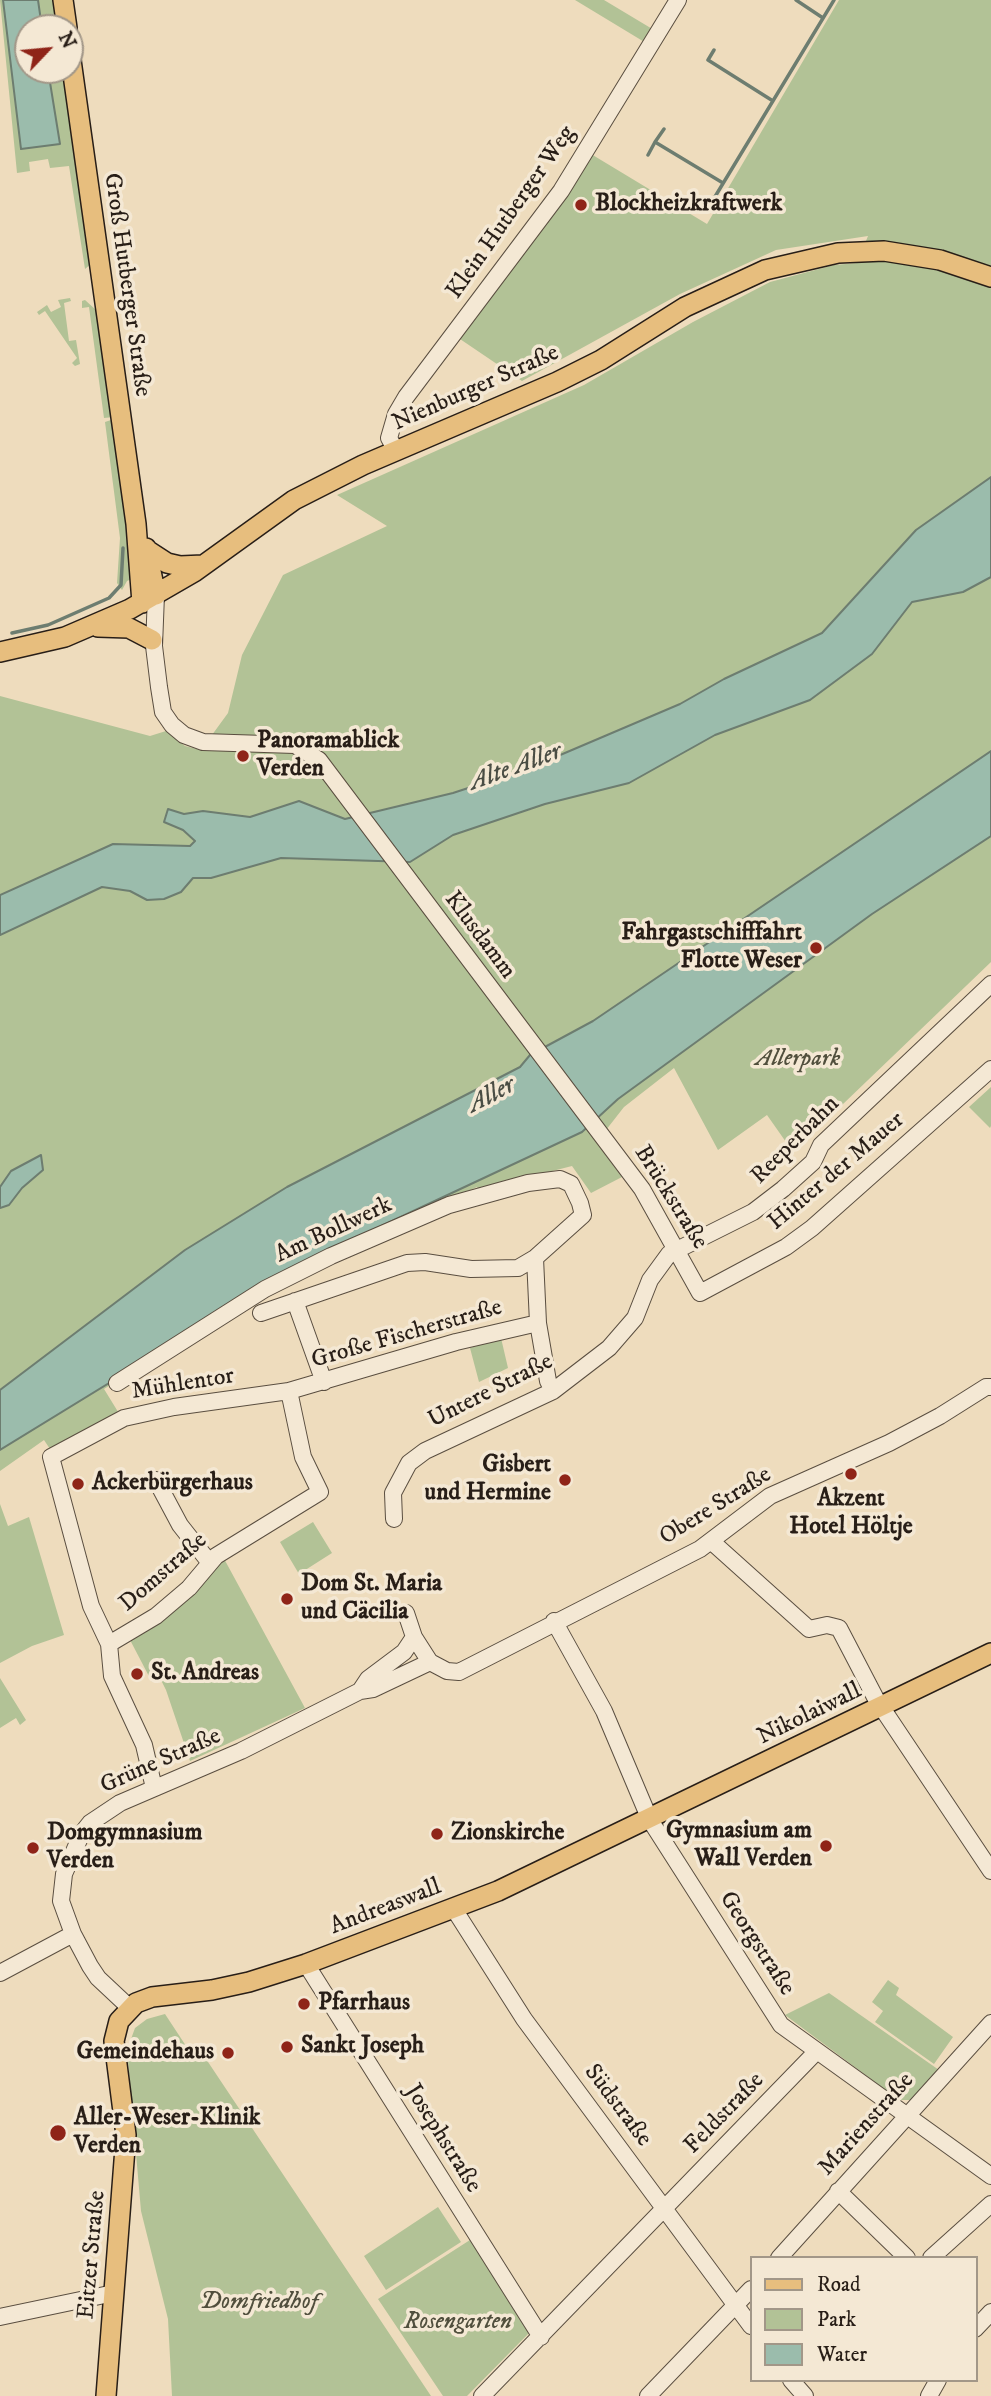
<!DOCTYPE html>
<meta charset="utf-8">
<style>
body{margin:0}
#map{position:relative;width:991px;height:2396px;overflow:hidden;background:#eedcbd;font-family:"IM FELL DW Pica",serif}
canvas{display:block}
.legend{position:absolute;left:750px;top:2256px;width:228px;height:126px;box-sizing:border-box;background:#f4e8d4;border:2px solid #a29788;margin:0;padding:9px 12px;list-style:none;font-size:21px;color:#281e17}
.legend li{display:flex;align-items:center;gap:14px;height:35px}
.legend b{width:35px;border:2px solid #a29788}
.north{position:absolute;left:14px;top:14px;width:70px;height:70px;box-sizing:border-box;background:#f4e8d4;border:2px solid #a29788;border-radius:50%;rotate:64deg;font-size:19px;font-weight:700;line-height:28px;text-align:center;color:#281e17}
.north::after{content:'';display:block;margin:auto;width:24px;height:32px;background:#8f2418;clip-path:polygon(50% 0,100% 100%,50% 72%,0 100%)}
</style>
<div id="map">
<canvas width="991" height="2396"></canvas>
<ul class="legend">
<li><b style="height:9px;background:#e7be7e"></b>Road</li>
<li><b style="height:19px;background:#b2c296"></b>Park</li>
<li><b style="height:19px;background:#9bbcac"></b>Water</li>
</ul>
<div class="north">N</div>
</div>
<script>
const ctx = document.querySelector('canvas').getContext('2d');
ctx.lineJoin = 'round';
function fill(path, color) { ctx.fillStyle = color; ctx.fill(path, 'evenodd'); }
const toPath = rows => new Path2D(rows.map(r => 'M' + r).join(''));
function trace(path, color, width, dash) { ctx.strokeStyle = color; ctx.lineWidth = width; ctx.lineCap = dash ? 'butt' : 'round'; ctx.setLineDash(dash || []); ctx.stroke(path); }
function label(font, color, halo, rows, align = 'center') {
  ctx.font = font + ' "IM FELL DW Pica",serif'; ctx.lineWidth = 7; ctx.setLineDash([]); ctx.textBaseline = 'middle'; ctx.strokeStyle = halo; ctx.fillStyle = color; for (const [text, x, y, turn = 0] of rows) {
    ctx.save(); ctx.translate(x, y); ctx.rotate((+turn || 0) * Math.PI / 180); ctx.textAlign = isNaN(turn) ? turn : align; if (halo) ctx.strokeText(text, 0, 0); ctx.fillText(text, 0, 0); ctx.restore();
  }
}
fill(toPath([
 [0,0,3,0,21,149,59,144,48,70,68,70,92,263,85,269,69,166,50,168,48,159,29,162,30,171,17,173],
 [38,0,58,0,62,28,42,28],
 [575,0,604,0,654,30,646,43],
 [839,0,991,0,991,962,793,1152,767,1115,718,1150,674,1068,624,1107,606,1130,602,1125,590,1134,622,1177,591,1193,572,1166,478,1190,477,1187,321,1257,211,1320,104,1389,120,1415,52,1452,44,1440,0,1471,0,696,150,736,166,731,185,746,201,750,228,713,242,655,283,575,387,526,337,495,584,385,693,322,770,282,834,265,857,263,868,236,776,250,680,294,522,381,457,337,591,154,707,224],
 [70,298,71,301,64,303,69,341,76,340,80,364,75,366,72,363,77,358,45,311,39,315,37,312,47,305,51,312,61,307,58,300],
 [85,300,96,310,101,326,114,417,104,418,89,307,82,308,82,301],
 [111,420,115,424,134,578,127,581,122,590,117,583,120,538,105,422],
 [991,1087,991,1126,990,1128,969,1107],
 [501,1338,508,1368,479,1382,470,1348],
 [0,1504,8,1526,29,1517,64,1635,32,1646,0,1663],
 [313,1522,332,1553,299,1574,280,1542],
 [222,1555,305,1708,190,1761,166,1690,160,1678,152,1682,129,1638],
 [0,1678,26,1720,20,1725,16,1718,0,1728],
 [888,1980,899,1988,896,1995,953,2037,934,2064,875,2022,883,2011,872,2002],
 [829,1993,939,2070,913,2100,899,2100,785,2015],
 [165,2014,190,2052,198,2047,431,2396,172,2396,168,2319,141,2211,127,2050,135,2028,147,2019],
 [438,2207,461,2242,386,2290,364,2256],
 [470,2240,529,2333,467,2396,443,2396,378,2299]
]), '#b2c296');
const water = toPath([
 [3,0,38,0,42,28,28,28,28,70,48,70,60,144,21,149,3,0],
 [991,477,991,577,963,592,912,602,872,654,810,700,715,735,629,783,545,804,453,835,410,862,281,858,211,878,193,878,181,892,164,899,147,900,130,891,102,887,0,935,0,895,113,844,190,846,195,841,183,830,164,822,168,809,184,814,203,811,250,817,299,801,345,819,453,793,532,767,680,704,724,679,822,633,916,530,991,477],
 [991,751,991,836,872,914,618,1099,582,1132,313,1258,0,1450,0,1390,185,1250,287,1187,520,1067,530,1055,593,1021,991,751],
 [41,1155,43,1170,22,1188,9,1205,0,1208,0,1187,11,1171,41,1155]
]);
fill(water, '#9bbcac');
trace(water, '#6d7d70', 2);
trace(toPath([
 [796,0,823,18],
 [714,50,708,60,773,101],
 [664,129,655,142,723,183],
 [648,155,655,142],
 [713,200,834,0],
 [12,633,48,625,109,598,121,585,123,548]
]), '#6d7d70', 3.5);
const minor = toPath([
 [396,451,389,438,396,414,406,397,561,191,678,0],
 [156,595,154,646,159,687,163,712,172,725,184,735,203,742,295,745,319,760,642,1189,700,1293,786,1247,812,1228,991,1069],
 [535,1258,538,1323,548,1381,553,1391],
 [295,1301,324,1382],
 [117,1383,265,1289,331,1256,449,1205,528,1183,560,1179,571,1184,580,1203,583,1215,535,1258,518,1268,471,1269,425,1262,407,1263,261,1313],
 [156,1480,180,1525,210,1563],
 [394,1519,393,1493,409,1463,425,1451,553,1391,609,1348,635,1318,650,1280,669,1254,753,1212,783,1189,813,1162,821,1145,991,984],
 [711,1541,809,1629,827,1625,839,1628,876,1699,991,1871],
 [406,1613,414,1637,430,1662,447,1671,459,1672,700,1549,770,1496,889,1443,940,1416,986,1387,991,1387],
 [554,1621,604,1711,650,1820,781,2025,991,2176],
 [109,1644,91,1606,51,1457,124,1418,174,1407,289,1391,456,1342,538,1323],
 [109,1644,156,1616,189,1588,216,1556,320,1492,303,1457,289,1391],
 [109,1644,112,1676,144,1745,154,1788],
 [360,1691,368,1679,404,1652,414,1637],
 [454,1909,524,2019,751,2326],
 [306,1964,541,2337],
 [0,1973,73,1934],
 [130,2008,98,1978,90,1966,73,1934,61,1901,64,1874,82,1833,90,1823,120,1803,241,1751,360,1691,373,1689,430,1662],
 [838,2191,907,2258],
 [779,2258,991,2023],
 [931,2258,991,2204],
 [0,2317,114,2293],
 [975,2329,991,2312],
 [791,2380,805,2396],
 [482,2396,817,2051],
 [648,2396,751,2289],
 [929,2396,938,2380]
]);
const major = toPath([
 [63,0,67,28],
 [70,53,136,524,142,603],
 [146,548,156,595],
 [147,550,167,563,180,566,203,565],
 [98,627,129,628,152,640],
 [0,652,65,637,130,609,194,572,294,500,363,465,557,382,601,360,685,307,765,270,838,253,884,251,940,260,991,277],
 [106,2396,126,2135,114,2041,119,2021,136,2003,152,1997,212,1990,249,1982,306,1964,498,1891,991,1653]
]);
trace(minor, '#5a4e40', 18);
trace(major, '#281e17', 22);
trace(minor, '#f4e8d4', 16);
trace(major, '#e7be7e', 19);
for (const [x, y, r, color] of [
 [581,205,7,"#8f2418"],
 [243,756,7,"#8f2418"],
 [816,948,7,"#8f2418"],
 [851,1474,7,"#8f2418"],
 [565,1480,7,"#8f2418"],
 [78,1484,7,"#8f2418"],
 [287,1599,7,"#8f2418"],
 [137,1674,7,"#8f2418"],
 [437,1834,7,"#8f2418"],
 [826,1846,7,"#8f2418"],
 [33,1848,7,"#8f2418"],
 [304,2004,7,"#8f2418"],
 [287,2047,7,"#8f2418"],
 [228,2053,7,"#8f2418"],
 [58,2133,9,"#8f2418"]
]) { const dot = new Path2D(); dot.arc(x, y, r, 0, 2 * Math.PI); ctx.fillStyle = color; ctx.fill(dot); trace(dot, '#f4e8d4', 2.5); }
label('bold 24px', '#281e17', '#f4e8d4', [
 ["Blockheizkraftwerk",595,205],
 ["Panoramablick",257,742],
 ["Verden",257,770],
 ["Fahrgastschifffahrt",802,934,"right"],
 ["Flotte Weser",802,962,"right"],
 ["Gisbert",551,1466,"right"],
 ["und Hermine",551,1494,"right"],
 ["Ackerbürgerhaus",92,1484],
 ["Akzent",851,1500,"center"],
 ["Hotel Höltje",851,1528,"center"],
 ["Dom St. Maria",301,1585],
 ["und Cäcilia",301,1613],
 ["St. Andreas",151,1674],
 ["Gymnasium am",812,1832,"right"],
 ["Wall Verden",812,1860,"right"],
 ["Domgymnasium",47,1834],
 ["Verden",47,1862],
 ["Zionskirche",451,1834],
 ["Pfarrhaus",318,2004],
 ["Sankt Joseph",301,2047],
 ["Gemeindehaus",214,2053,"right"],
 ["Aller-Weser-Klinik",74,2119],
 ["Verden",74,2147]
], 'left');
label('24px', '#281e17', '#f4e8d4', [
 ["Klein Hutberger Weg",512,213,-55],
 ["Groß Hutberger Straße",126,285,82],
 ["Nienburger Straße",476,389,-24],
 ["Klusdamm",479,936,53],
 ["Reeperbahn",796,1141,-45],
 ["Hinter der Mauer",837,1172,-40],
 ["Brückstraße",670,1198,58],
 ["Am Bollwerk",334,1231,-25],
 ["Große Fischerstraße",407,1335,-16],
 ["Mühlentor",183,1385,-9],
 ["Untere Straße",491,1392,-27],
 ["Obere Straße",716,1507,-32],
 ["Domstraße",164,1573,-41],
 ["Nikolaiwall",810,1715,-26],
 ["Grüne Straße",161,1762,-24],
 ["Andreaswall",386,1908,-21],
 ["Georgstraße",756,1944,57],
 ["Südstraße",617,2106,53],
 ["Feldstraße",725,2114,-46],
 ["Marienstraße",867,2125,-48],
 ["Josephstraße",442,2139,58],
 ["Eitzer Straße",93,2255,-85]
]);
label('italic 24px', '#514f3d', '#f4e8d4', [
 ["Allerpark",798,1060],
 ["Domfriedhof",259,2303],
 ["Rosengarten",458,2323]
]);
label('italic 26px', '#4a4d44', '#f4e8d4', [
 ["Alte Aller",516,768,-20],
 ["Aller",492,1096,-28]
]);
</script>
